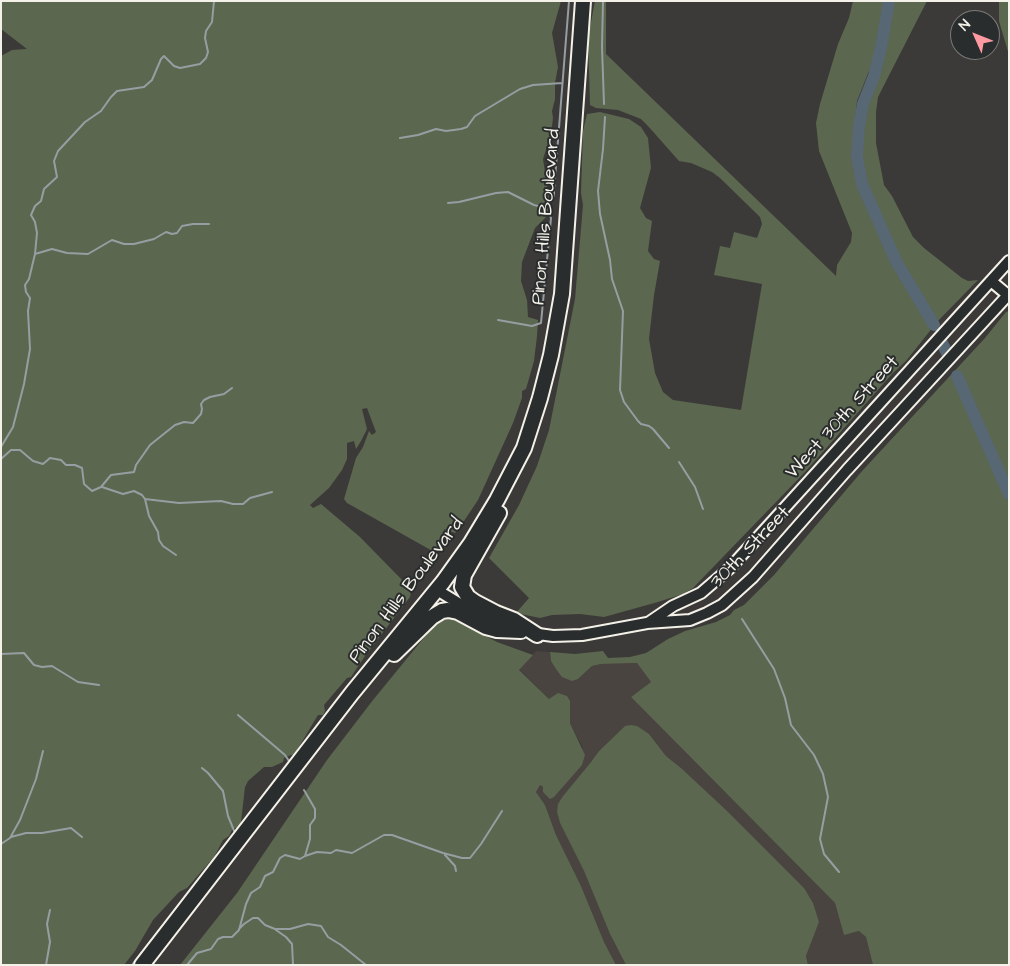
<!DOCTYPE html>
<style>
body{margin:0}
#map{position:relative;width:1010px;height:966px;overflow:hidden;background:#3c3a38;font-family:"Architects Daughter",sans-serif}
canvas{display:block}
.frame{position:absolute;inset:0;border:2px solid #f4f1e8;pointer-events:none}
.north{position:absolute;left:950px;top:10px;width:50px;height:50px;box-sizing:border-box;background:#2a2d2e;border:1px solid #7b7b78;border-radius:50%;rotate:314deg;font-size:14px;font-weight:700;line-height:20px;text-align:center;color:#f4f1e8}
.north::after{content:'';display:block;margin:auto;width:18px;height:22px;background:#ff9aa2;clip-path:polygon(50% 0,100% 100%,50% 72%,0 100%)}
</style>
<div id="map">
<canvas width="1010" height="966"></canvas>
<div class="frame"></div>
<div class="north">N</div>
</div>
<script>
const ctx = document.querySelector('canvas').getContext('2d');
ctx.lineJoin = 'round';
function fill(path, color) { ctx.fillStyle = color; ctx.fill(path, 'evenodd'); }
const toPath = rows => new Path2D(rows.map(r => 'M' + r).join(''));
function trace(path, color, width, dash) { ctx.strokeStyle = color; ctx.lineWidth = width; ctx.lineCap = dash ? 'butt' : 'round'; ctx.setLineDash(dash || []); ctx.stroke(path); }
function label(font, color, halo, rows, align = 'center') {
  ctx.font = font + ' "Architects Daughter",sans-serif'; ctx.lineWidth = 4; ctx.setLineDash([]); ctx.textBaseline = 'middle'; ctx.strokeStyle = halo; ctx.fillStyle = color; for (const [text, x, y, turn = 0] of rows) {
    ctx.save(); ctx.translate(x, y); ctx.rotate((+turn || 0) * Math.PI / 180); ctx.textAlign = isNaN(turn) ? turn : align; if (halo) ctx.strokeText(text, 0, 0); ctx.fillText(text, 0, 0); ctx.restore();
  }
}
fill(toPath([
 [536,651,550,652,551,661,578,679,592,666,601,664,637,663,651,682,631,697,835,903,844,934,859,931,866,937,873,965,808,965,806,956,819,922,804,888,681,768,666,756,649,734,625,726,599,751,591,762,563,796,557,811,560,823,584,871,610,934,626,965,616,965,604,942,581,886,556,835,545,805,536,792,540,785,554,797,561,789,583,748,570,723,570,701,549,699,519,669]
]), '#49443f');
fill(toPath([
 [1,1,561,1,552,33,558,67,555,83,555,99,552,111,553,118,551,134,543,159,550,205,550,213,535,228,522,262,521,281,527,300,528,317,538,320,537,336,534,361,526,389,522,391,522,398,513,423,478,500,462,524,455,533,444,529,448,544,442,551,436,553,347,503,344,499,356,458,363,447,369,431,372,435,376,432,367,408,362,409,367,429,361,441,356,449,354,441,347,443,347,459,342,470,329,488,310,505,313,508,321,504,360,537,406,584,411,591,410,597,365,656,351,677,347,678,324,705,325,711,323,715,318,715,294,755,291,755,284,758,283,762,272,767,264,767,248,781,245,787,241,822,238,828,233,828,229,836,223,840,214,857,187,888,179,892,153,920,135,951,124,965,1,965,1,56,12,50,27,49,1,29],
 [595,1,606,1,606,54,836,276,837,265,851,242,852,233,819,151,816,123,820,104,838,44,849,18,853,1,885,1,881,35,877,51,857,101,852,148,857,181,869,214,897,270,927,321,933,327,906,361,892,374,806,471,693,588,683,594,658,602,604,617,580,614,552,615,540,618,516,613,529,598,489,558,519,505,537,466,549,430,575,299,583,205,581,193,583,131,587,114,600,112,629,119,641,127,648,138,651,168,640,208,646,218,652,221,648,251,654,259,660,261,654,295,649,339,655,373,663,392,673,400,741,410,762,284,714,275,720,246,730,248,734,232,757,238,762,224,760,217,720,178,712,172,691,163,679,161,648,126,641,119,618,110,596,108,590,105,588,38],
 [893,1,927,1,878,97,876,112,876,143,884,185,892,196,913,237,924,248,962,278,968,281,978,280,936,323,899,261,871,197,860,162,860,142,865,107,874,87,884,53],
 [999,1,1009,1,1009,55,999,21],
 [1009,311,1009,485,980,425,963,383,957,376,956,381,979,439,1009,502,1009,965,873,965,866,937,859,931,844,935,835,903,631,697,651,682,637,663,601,664,592,666,578,679,572,681,562,677,556,669,551,661,550,652,575,654,603,651,608,658,630,657,646,653,668,639,685,631,716,622,730,615,734,610,744,605,774,575,863,470,985,338,1006,312],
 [451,618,497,642,533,655,519,670,549,699,558,693,567,696,570,701,570,723,585,755,582,765,554,797,550,799,543,792,543,787,540,785,536,792,545,805,556,835,581,886,604,942,616,965,180,965,237,893,327,760,373,700,436,623],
 [631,725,637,726,649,734,666,756,681,768,727,811,804,888,813,903,819,922,806,956,808,965,626,965,610,934,584,871,560,823,557,812,558,804,563,796,591,762,599,751,625,726]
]), '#5b674f');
trace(toPath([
 [603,1,602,47,604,104],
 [605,117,603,149,598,191,600,214,610,260,612,279,623,311,620,390,624,402,638,421,641,424,649,426,653,429,669,448],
 [400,138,418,135,436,129,446,131,461,129,467,127,475,116,520,89,533,85,562,83],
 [448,203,459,202,496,193,508,192,534,205,542,207,545,206],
 [35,254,52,249,67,253,88,254,112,240,124,244,134,244,154,239,166,232,172,234,177,233,182,226,193,224,209,224],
 [498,320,532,326,541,323,551,218,546,206,554,196,554,191,569,1],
 [1,447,13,427,24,384,30,349,28,311,30,298,26,292,25,285,29,279,35,254,37,233,35,222,31,215,35,206,41,201,44,189,57,177,54,161,58,151,85,122,101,111,111,97,117,91,144,87,152,80,161,59,164,56,174,66,180,68,200,64,206,58,208,52,205,38,206,31,212,22,214,1],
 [1,459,11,450,20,450,33,461,43,464,50,458,61,460,66,465,75,465,82,468,84,484,92,491,101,487,111,475,134,472,136,465,150,445,175,425,184,422,193,423,201,414,202,409,201,404,204,400,210,397,224,394,232,388],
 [679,462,695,487,703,509],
 [102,487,123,494,134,491,142,495,145,499,149,516,158,532,159,540,163,546,176,555],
 [145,499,179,503,221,501,233,504,243,504,250,498,272,492],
 [742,619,774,669,785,698,791,725,814,755,823,774,828,797,820,839,824,854,839,872],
 [1,654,24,653,34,665,42,667,52,666,78,682,99,685],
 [238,715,285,755,289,761,288,764,282,773],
 [202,768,208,773,223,791,228,816,235,833],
 [11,837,26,833,42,833,71,828,82,837],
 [1,844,10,838,20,820,36,779,43,751],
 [445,855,455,866,456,871],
 [305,856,317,852,331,853,336,850,352,853,384,835,392,835,443,853,462,858,470,858,481,844,502,811],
 [239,929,244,924,253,918,258,918,265,925,275,929,290,929,308,924,321,926,328,937,341,945,366,965],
 [276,930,286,937,292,944,293,965],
 [46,965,50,942,47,924,50,910],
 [132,965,231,838],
 [187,965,197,953,211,949,218,939,223,937,232,937,239,930,246,904,251,893,260,887,265,876,273,872,280,858,285,855,300,859,305,856,310,839,310,825,315,818,315,809,304,790]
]), '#969ea2', 2);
trace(toPath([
 [889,1,881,48,874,76,863,104,859,126,857,156,862,184,896,261,934,325],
 [941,341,947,353],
 [957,376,1009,494]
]), '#576774', 12);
const secondary = toPath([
 [991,281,1009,296],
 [437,590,478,615,503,626],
 [648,623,673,606,701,593,730,568,1009,261],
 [531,633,553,636,582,635,647,623,690,620,707,613,722,605,753,577,847,470,1009,294]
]);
const highway = toPath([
 [499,513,464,575,462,587,468,597,475,602,496,613,514,620,537,635],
 [394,654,432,617,442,611,448,610,458,612,486,627,497,630,521,631],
 [142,965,352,693,443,582,471,543,497,500,524,448,540,398,551,355,562,294,583,1]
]);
trace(secondary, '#f4f1e8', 14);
trace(highway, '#f4f1e8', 18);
trace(secondary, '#2a2d2e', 10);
trace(highway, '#2a2d2e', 14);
label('19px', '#f4f1e8', '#2a2d2e', [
 ["Pinon Hills Boulevard",547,217,-85],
 ["West 30th Street",843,418,-48],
 ["30th Street",751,548,-46],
 ["Pinon Hills Boulevard",407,591,-53]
]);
</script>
